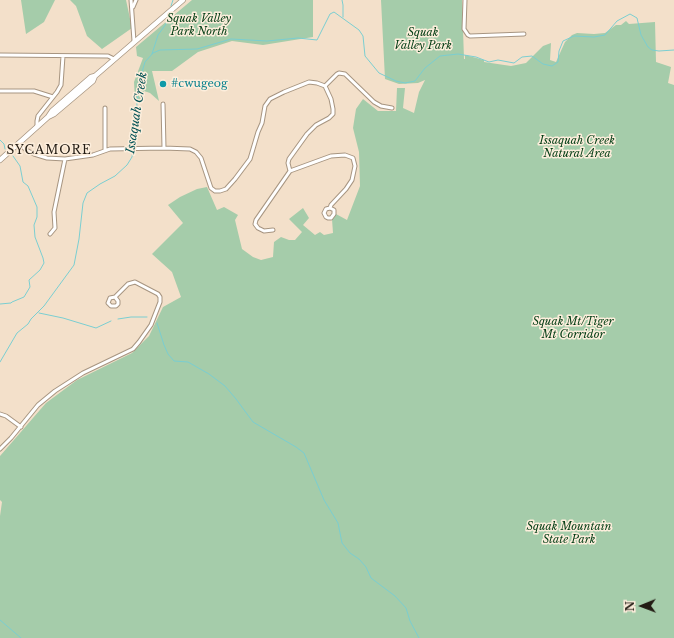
<!DOCTYPE html>
<style>
body{margin:0}
#map{position:relative;width:674px;height:638px;overflow:hidden;background:#f3e0ca;font-family:"Libre Baskerville",serif}
canvas{display:block}
.north{position:absolute;left:622px;top:586px;width:40px;height:40px;-webkit-text-stroke:3px #fdeedc;paint-order:stroke;rotate:269deg;font-size:11px;font-weight:700;line-height:16px;text-align:center;color:#231c14}
.north::after{content:'';display:block;margin:auto;width:14px;height:18px;background:#231c14;clip-path:polygon(50% 0,100% 100%,50% 72%,0 100%)}
</style>
<div id="map">
<canvas width="674" height="638"></canvas>
<div class="north">N</div>
</div>
<script>
const ctx = document.querySelector('canvas').getContext('2d');
ctx.lineJoin = 'round';
function fill(path, color) { ctx.fillStyle = color; ctx.fill(path, 'evenodd'); }
const toPath = rows => new Path2D(rows.map(r => 'M' + r).join(''));
function trace(path, color, width, dash) { ctx.strokeStyle = color; ctx.lineWidth = width; ctx.lineCap = dash ? 'butt' : 'round'; ctx.setLineDash(dash || []); ctx.stroke(path); }
function label(font, color, halo, rows, align = 'center') {
  ctx.font = font + ' "Libre Baskerville",serif'; ctx.lineWidth = 3; ctx.setLineDash([]); ctx.textBaseline = 'middle'; ctx.strokeStyle = halo; ctx.fillStyle = color; for (const [text, x, y, turn = 0] of rows) {
    ctx.save(); ctx.translate(x, y); ctx.rotate((+turn || 0) * Math.PI / 180); ctx.textAlign = isNaN(turn) ? turn : align; if (halo) ctx.strokeText(text, 0, 0); ctx.fillText(text, 0, 0); ctx.restore();
  }
}
fill(toPath([
 [21,0,55,0,44,22,26,34],
 [70,0,126,0,132,28,102,49,87,36,76,6],
 [192,0,313,0,313,37,263,45,232,41,198,52,172,71,152,71,159,101,150,93,144,91,140,102,135,100,134,82,143,58,137,56,136,47],
 [381,0,462,0,464,59,465,59,465,55,484,60,484,62,511,66,526,63,543,46,551,43,550,60,556,62,565,42,572,35,577,33,594,34,605,33,616,25,621,25,626,21,629,24,655,22,656,62,671,67,668,83,674,85,674,638,0,638,0,516,2,502,0,500,0,456,46,403,77,380,132,353,149,336,163,307,181,297,172,272,152,254,183,223,168,205,180,197,197,189,207,187,217,210,224,207,238,215,235,220,242,249,253,257,261,260,273,257,274,242,281,237,289,240,295,240,302,232,289,219,303,208,309,218,303,225,315,235,320,232,324,235,333,233,332,219,336,214,347,220,360,186,359,152,353,128,356,109,363,99,378,111,396,111,397,88,405,88,403,108,414,113,419,92,425,80,418,83,399,84,385,79]
]), '#a5ccaa');
trace(toPath([
 [342,0,343,5,343,17],
 [171,6,173,0],
 [152,54,158,35,166,24,168,17],
 [0,140,4,144,5,149],
 [133,147,139,82,145,62,153,53,160,50,197,49,231,39,267,41,298,38,317,40,330,14,334,12,359,30,363,36,365,56,379,73,396,81,405,83,415,81,425,68,440,56,458,54,476,57,489,62,498,60,514,63,522,57,532,56,543,64,552,66,558,62,559,51,563,41,574,36,594,37,605,35,617,21,630,14,637,18,641,35,648,47,652,50,659,51,674,50],
 [0,304,11,303,12,302,24,297,30,287,29,280,40,270,44,263,43,258,35,237,34,225,37,217,37,207,28,186,23,182,20,166,13,156],
 [39,313,63,318,96,328,111,321],
 [118,319,131,317,147,317],
 [157,323,164,345,168,354,174,361,188,362,209,374,225,386,236,399,253,422,296,447,304,453,324,500,338,523,342,543,350,553,359,559,366,567,371,578,395,596,406,608,410,621,419,638],
 [0,362,17,333,28,324,31,319,44,306,74,265,79,239,83,203,87,193,100,184,115,176,127,165,132,157,133,150],
 [0,620,21,638]
]), '#7aced1', 1);
const street = toPath([
 [131,0,134,41],
 [465,0,464,29,468,35,470,36,524,34],
 [133,7,136,0],
 [0,55,108,56,114,59],
 [325,86,337,74,339,73,345,74,374,102,381,106,392,108],
 [0,91,34,91,53,97],
 [163,104,164,148],
 [105,108,105,150],
 [37,127,37,121,38,116,57,92,61,85,63,56],
 [19,143,26,150,34,154,47,158,65,159,93,155,110,149,164,148,190,149,196,152,201,158,211,188,215,191,220,191,226,189,235,179,250,159,258,132,262,123,265,106,270,99,284,92,309,82,317,83,325,86],
 [290,171,331,156,345,155,353,158,355,166,352,180,346,189,331,205,330,208,334,210,334,214,331,218,328,218,326,217,324,213,326,209,330,208],
 [273,230,264,231,258,228,255,224,256,220,290,171,288,163,289,159,307,134,316,125,329,118,333,114,333,109,331,99,325,86],
 [50,234,55,228,54,212,65,159],
 [0,414,6,416,21,427],
 [0,449,11,438,38,405,55,391,83,373,133,349,139,342,151,325,160,302,160,297,158,294,135,282,128,284,115,297,110,298,108,303,111,306,116,306,118,304,118,301,115,297]
]);
const secondary = toPath([
 [48,117,52,111,91,77,95,76,183,0],
 [0,160,48,117,54,114,93,81,95,76]
]);
trace(street, '#a79581', 5);
trace(secondary, '#a79581', 6);
trace(street, '#fff', 3);
trace(secondary, '#fff', 4.5);
for (const [x, y, r, color] of [
 [163,84,4,"#0f9aa8"]
]) { const dot = new Path2D(); dot.arc(x, y, r, 0, 2 * Math.PI); ctx.fillStyle = color; ctx.fill(dot); trace(dot, '#fdeedc', 1.5); }
label('italic 11px', '#003c13', '#fdeedc', [
 ["Squak Valley",199,19],
 ["Park North",199,32],
 ["Squak",423,33],
 ["Valley Park",423,46],
 ["Issaquah Creek",577,141],
 ["Natural Area",577,154],
 ["Squak Mt/Tiger",573,322],
 ["Mt Corridor",573,335],
 ["Squak Mountain",569,527],
 ["State Park",569,540]
]);
label('11px', '#0d838f', '#fdeedc', [
 ["#cwugeog",171,84]
], 'left');
label('italic 12px', '#035255', '#fdeedc', [
 ["Issaquah Creek",137,113,-81]
]);
ctx.letterSpacing = '1px';
label('12px', '#231c14', '#fdeedc', [
 ["SYCAMORE",49,151]
]);
ctx.letterSpacing = '0px';
</script>
